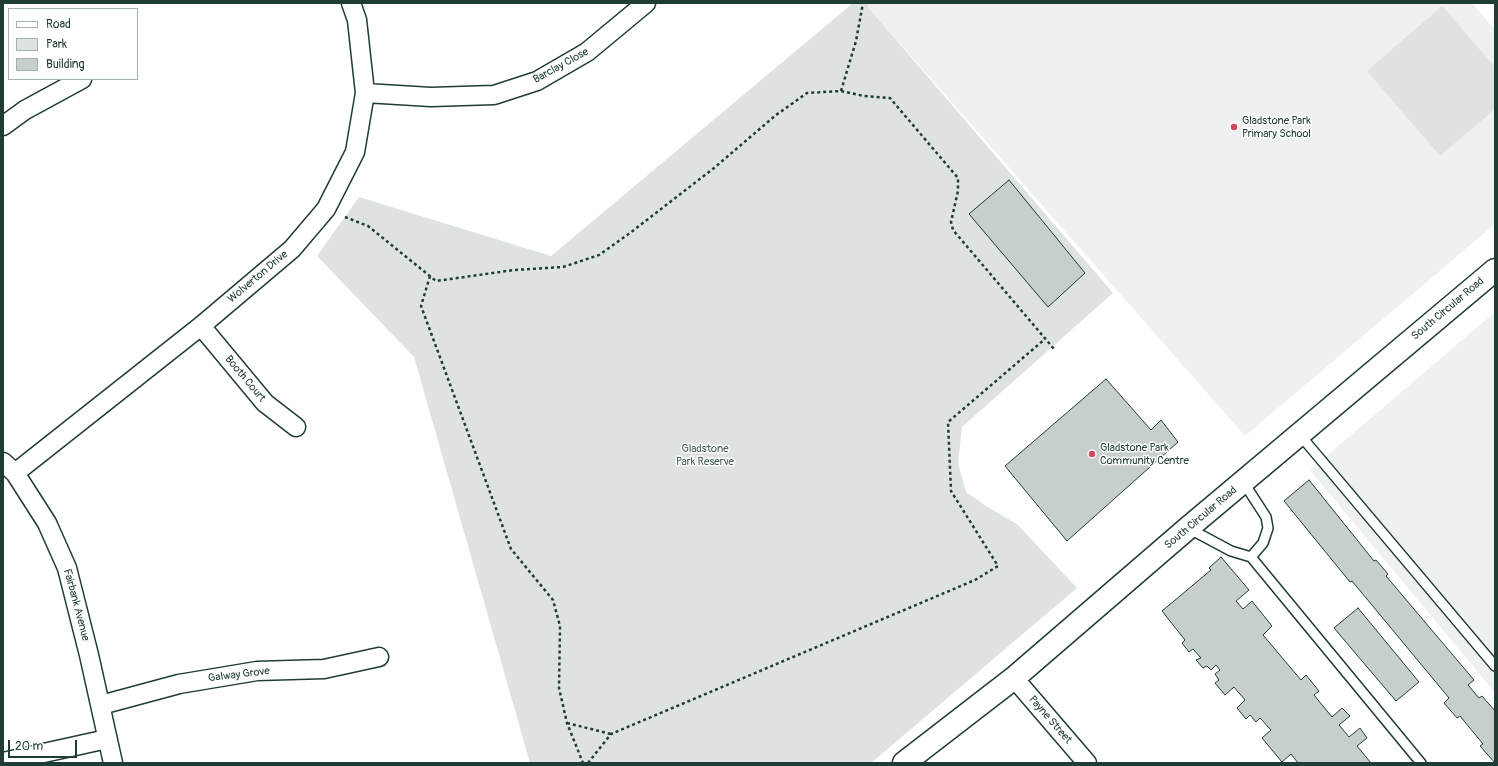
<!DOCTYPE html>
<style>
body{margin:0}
#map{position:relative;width:1498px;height:766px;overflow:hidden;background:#fff;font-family:Pangolin,sans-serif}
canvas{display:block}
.frame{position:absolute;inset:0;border:4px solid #1f3d34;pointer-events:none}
.legend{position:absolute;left:8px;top:8px;width:130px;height:72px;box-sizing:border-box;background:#fff;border:1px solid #a5b1ae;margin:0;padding:5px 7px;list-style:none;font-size:12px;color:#1f3d34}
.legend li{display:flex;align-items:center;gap:8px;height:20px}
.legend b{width:20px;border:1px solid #a5b1ae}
.scale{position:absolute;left:8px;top:740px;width:69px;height:18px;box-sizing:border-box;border:2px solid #1f3d34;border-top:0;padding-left:5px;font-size:12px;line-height:14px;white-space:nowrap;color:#1f3d34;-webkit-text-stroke:3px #fff;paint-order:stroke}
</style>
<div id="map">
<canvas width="1498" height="766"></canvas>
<div class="frame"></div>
<ul class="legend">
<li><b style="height:5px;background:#fff"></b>Road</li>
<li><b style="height:11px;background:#dee3e2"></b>Park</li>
<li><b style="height:11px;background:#c7cfcc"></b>Building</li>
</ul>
<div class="scale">20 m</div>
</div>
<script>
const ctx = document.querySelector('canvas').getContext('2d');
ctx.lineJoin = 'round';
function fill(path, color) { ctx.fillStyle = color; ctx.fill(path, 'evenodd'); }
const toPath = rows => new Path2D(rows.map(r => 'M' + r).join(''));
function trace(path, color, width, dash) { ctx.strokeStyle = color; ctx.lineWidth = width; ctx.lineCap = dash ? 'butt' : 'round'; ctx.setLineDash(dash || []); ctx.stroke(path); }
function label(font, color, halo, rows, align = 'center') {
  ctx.font = font + ' Pangolin,sans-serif'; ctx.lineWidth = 3; ctx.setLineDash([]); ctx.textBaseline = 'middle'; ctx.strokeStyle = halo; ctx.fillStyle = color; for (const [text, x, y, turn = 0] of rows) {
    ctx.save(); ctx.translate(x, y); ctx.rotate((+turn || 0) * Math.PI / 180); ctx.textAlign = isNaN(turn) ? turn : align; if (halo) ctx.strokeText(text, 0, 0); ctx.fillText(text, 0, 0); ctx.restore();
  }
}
fill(toPath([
 [869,3,1472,3,1495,30,1495,224,1245,436,868,7],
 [1495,312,1495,693,1310,470]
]), '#eef1f0');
fill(toPath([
 [853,3,869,3,868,7,1113,293,962,427,958,463,966,492,986,506,1017,524,1077,588,871,763,530,763,414,357,317,256,359,197,551,256],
 [1442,6,1495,67,1495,109,1440,156,1367,71]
]), '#dee3e2');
const building = toPath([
 [1009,180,1085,273,1048,307,969,214,1009,180],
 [1106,379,1151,430,1161,420,1178,442,1067,541,1005,466,1106,379],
 [1309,480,1374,561,1376,560,1388,574,1386,576,1474,680,1468,685,1479,698,1482,696,1495,711,1495,763,1480,746,1483,744,1460,716,1457,718,1444,703,1449,698,1352,581,1350,582,1284,501,1309,480],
 [1221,557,1249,590,1236,601,1243,609,1252,601,1272,626,1263,635,1301,680,1306,675,1319,691,1314,695,1332,717,1342,708,1350,716,1339,725,1349,737,1360,728,1367,738,1357,746,1371,763,1298,763,1291,754,1282,762,1262,738,1271,730,1260,718,1256,722,1250,715,1246,719,1237,708,1245,700,1234,687,1225,695,1215,683,1219,680,1215,674,1220,670,1216,665,1211,670,1207,666,1203,668,1196,660,1201,658,1193,649,1189,652,1182,643,1185,640,1162,611,1211,570,1209,568,1221,557],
 [1358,608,1419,682,1396,701,1334,628,1358,608]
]);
fill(building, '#c7cfcc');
trace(building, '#1f3d34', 1);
const service = toPath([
 [1300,435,1495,666],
 [1188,528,1231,551,1251,557,1263,543,1268,528,1266,517,1244,483],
 [1251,557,1421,763]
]);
const minor = toPath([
 [365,93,431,97,494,95,537,81,587,52,646,3],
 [3,126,25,110,82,79],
 [201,326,265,403,296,427],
 [3,462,15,473,47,523,67,568,89,655,113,763],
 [15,473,201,326,292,249,326,209,355,152,365,93,357,20,351,3],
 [1014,678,1087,763],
 [101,705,179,684,257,671,324,669,379,657],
 [3,762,107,739]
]);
const tertiary = toPath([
 [904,763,1014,678,1188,528,1495,270]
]);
trace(service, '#1f3d34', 12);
trace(minor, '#1f3d34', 21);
trace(tertiary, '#1f3d34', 25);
trace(toPath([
 [841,91,856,41,863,3],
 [345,217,368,226,436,281,514,270,563,267,599,255,630,233,714,168,776,115,807,93,841,91,864,96,890,98,958,178,958,191,951,222,953,230,1054,349],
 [430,276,421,306,511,549,553,600,560,626,559,688,567,723,583,763],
 [567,723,611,734],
 [588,763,611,734,975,580,998,566,951,491,948,422,1045,339]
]), '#1f3d34', 2.5, [3, 3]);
trace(service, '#fff', 9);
trace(minor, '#fff', 18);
trace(tertiary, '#fff', 22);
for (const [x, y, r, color] of [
 [1234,127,4,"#d1495b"],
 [1092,454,4,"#d1495b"]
]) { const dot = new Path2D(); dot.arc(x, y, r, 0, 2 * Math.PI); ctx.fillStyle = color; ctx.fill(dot); trace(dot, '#fff', 1.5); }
label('11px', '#1f3d34', '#fff', [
 ["Barclay Close",561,66,-29],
 ["Wolverton Drive",258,277,-40],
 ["South Circular Road",1448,309,-40],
 ["Booth Court",245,379,50],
 ["South Circular Road",1201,518,-40],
 ["Fairbank Avenue",76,605,75],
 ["Galway Grove",239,675,-7],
 ["Payne Street",1050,720,49]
]);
label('11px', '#1f3d34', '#fff', [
 ["Gladstone Park",1242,121],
 ["Primary School",1242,134],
 ["Gladstone Park",1100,448],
 ["Community Centre",1100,461]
], 'left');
label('11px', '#455e57', '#fff', [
 ["Gladstone",705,449],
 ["Park Reserve",705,462]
]);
</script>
